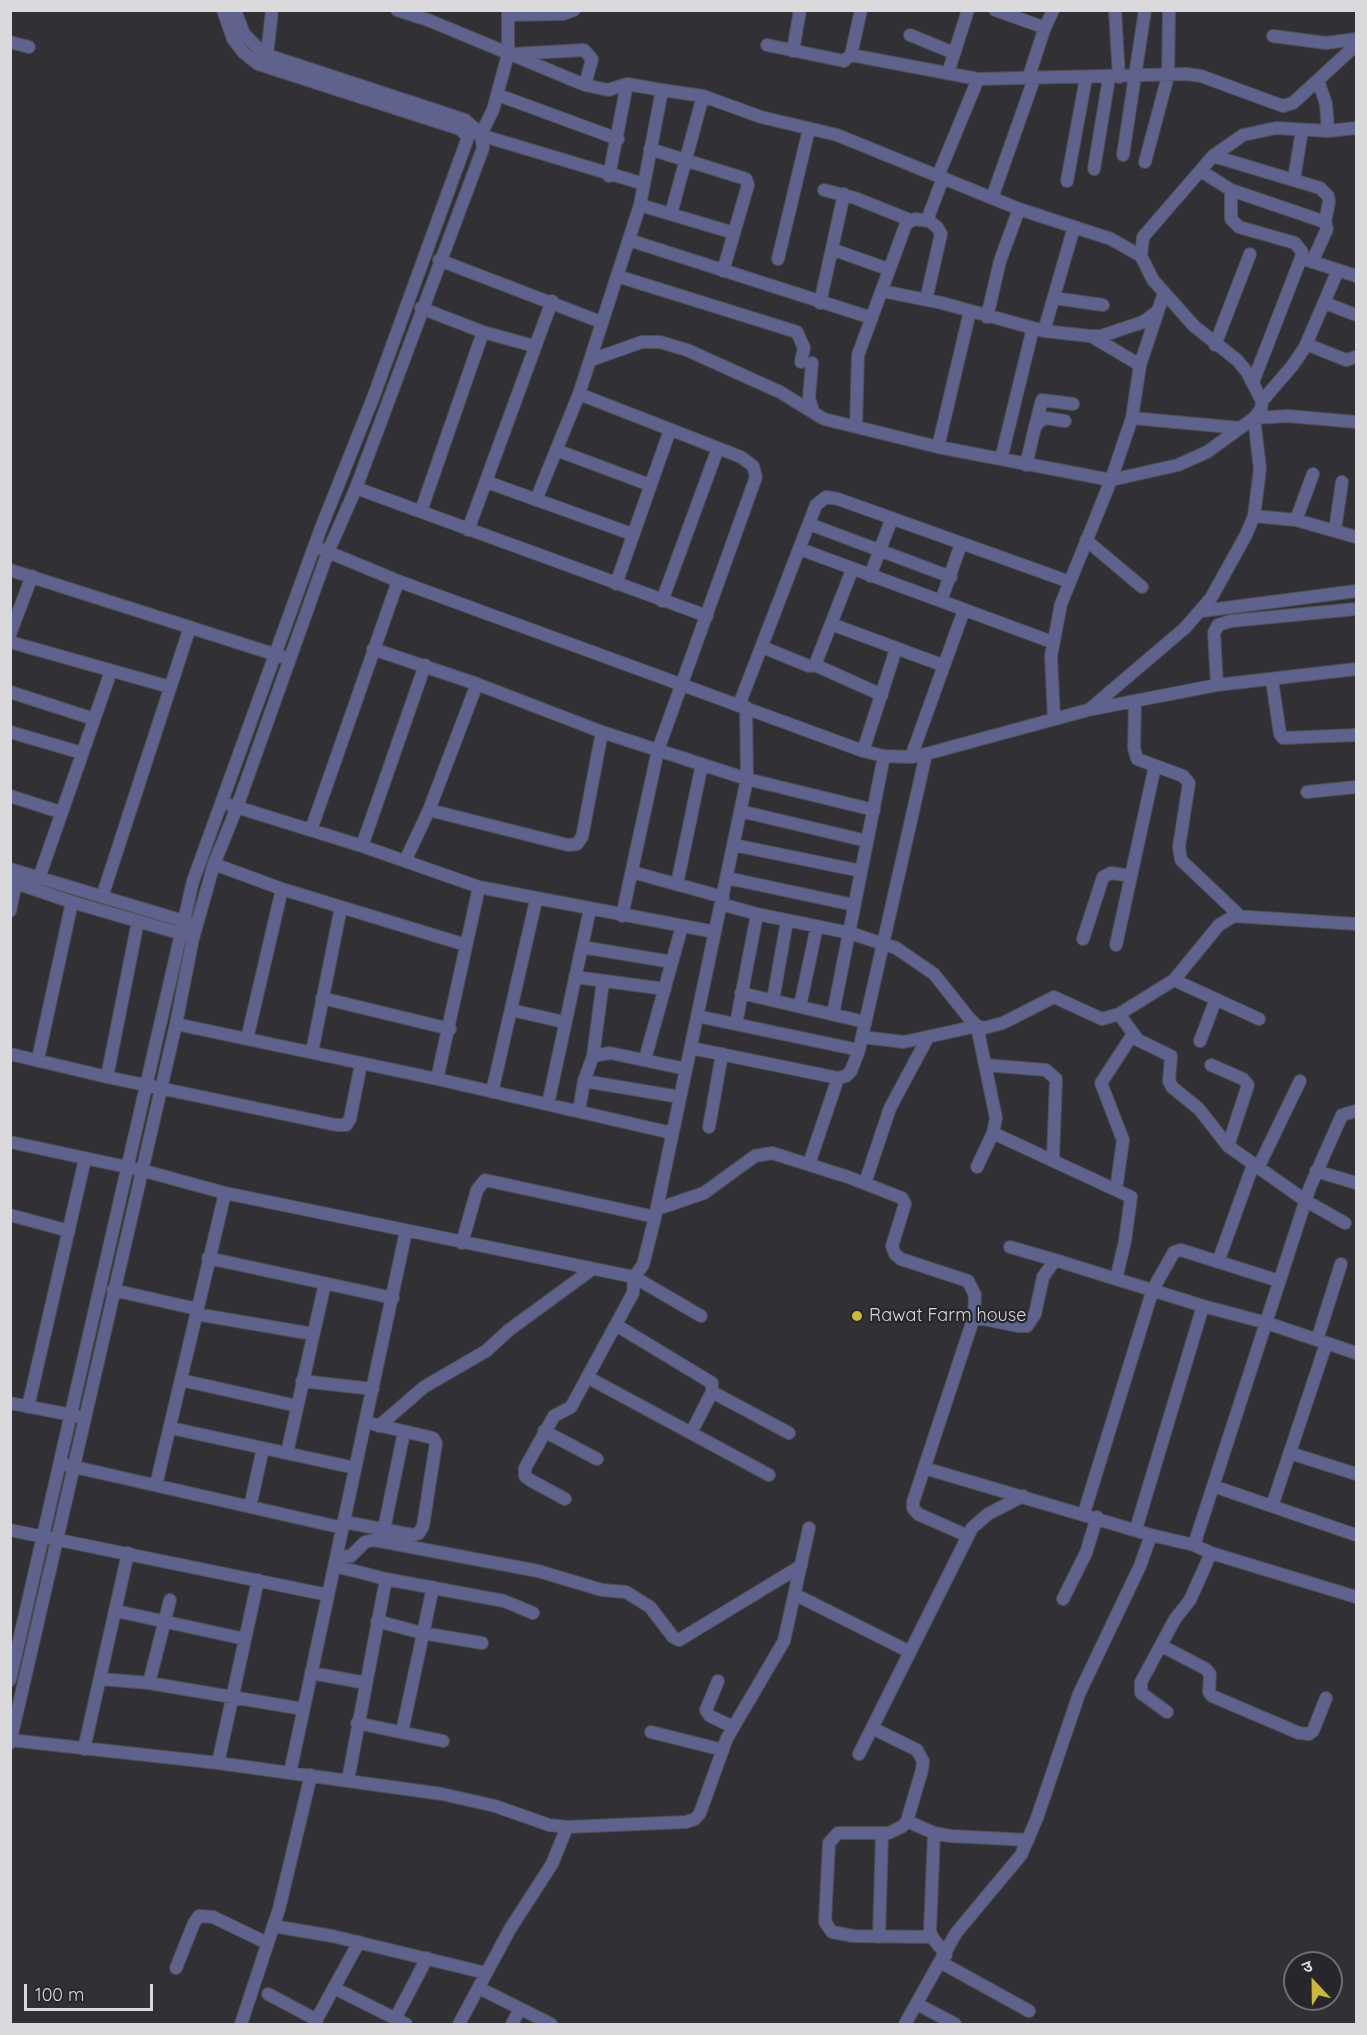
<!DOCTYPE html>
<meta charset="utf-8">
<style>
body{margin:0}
#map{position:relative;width:1367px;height:2035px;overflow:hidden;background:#313135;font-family:Quicksand,"Noto Sans Devanagari",sans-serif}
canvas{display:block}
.frame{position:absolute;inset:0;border:12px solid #dadadd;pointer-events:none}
.north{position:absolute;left:1283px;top:1951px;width:60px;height:60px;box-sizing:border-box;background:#27272b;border:2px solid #6f6f72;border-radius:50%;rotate:338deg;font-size:16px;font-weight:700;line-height:24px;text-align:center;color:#dadadd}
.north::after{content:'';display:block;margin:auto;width:21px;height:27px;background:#cdb938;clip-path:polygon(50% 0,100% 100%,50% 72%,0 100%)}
.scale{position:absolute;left:24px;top:1984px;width:129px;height:27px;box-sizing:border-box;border:3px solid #dadadd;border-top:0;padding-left:8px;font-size:18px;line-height:21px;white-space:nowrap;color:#dadadd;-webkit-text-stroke:4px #27272b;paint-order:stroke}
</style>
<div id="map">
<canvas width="1367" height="2035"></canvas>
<div class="frame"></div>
<div class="north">उ</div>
<div class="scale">100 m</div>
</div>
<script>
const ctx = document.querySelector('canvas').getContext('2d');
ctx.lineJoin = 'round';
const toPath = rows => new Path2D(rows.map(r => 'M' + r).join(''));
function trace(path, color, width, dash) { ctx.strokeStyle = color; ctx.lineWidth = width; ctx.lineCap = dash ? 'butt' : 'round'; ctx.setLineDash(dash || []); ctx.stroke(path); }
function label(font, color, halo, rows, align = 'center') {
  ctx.font = font + ' Quicksand,sans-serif'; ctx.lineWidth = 4.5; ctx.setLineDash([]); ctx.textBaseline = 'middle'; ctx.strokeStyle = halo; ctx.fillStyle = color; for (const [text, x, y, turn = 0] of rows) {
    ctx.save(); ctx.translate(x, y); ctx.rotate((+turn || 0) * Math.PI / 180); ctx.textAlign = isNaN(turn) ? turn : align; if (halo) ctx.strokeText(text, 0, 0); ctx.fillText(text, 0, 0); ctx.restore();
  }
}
const minor = toPath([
 [397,10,428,20,585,85,608,90,627,84,662,90,640,205,579,394,536,500],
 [995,10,1040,26,1044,30,1028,79],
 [1115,10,1119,77],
 [508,15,563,14,574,10],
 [1044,30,1053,10],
 [910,35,954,53],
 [1273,36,1326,43,1356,39],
 [10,42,29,47],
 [767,45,844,61,851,55,861,10],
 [793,51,800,10],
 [512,54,584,50,592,59,585,85],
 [267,55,272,10],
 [851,55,978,79,1186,74,1201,76,1283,106,1293,103,1356,45],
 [948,73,968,10],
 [1318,80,1326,104,1328,131],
 [662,90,703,96,761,117,837,135,1019,209,1111,239,1141,256],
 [498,95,618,139],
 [477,134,644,184],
 [481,134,493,110,508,54,508,10],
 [650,149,746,179,748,185,723,271],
 [1123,155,1145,10],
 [1213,156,1320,188,1328,196,1329,202,1325,222],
 [1145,162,1168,76,1169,10],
 [1094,169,1109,78],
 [1201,171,1231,190,1325,222,1327,229,1312,262],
 [609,176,627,84],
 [938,176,978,79],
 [1294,179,1302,130],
 [1067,181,1086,78],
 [824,190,855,198,910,220],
 [1231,190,1231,219,1239,227,1295,243,1302,252,1301,258,1356,276],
 [992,198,1034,79],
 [640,205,734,233],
 [671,214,703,96],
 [629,240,872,318],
 [834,250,888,269],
 [778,259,809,129],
 [439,260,601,322],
 [617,276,797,332,804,348,801,362],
 [882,291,942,303,1044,331,1090,336,1101,336,1143,322,1155,313],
 [1054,298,1103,305],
 [926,300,941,234,937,227,929,221,929,215,943,178],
 [820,303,844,194],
 [1325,303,1356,315],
 [421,308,483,332,534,346],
 [987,317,1000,261,1019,209],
 [1044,331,1074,227],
 [1091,336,1140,365],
 [1306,344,1346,360,1356,357],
 [1215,345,1250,254],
 [591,360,642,342,660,342,687,350,780,392,824,419,938,447,1111,480,1178,465,1207,452,1254,418,1261,409,1262,401,1247,372,1237,360,1194,326,1153,280,1141,256,1143,237,1213,156,1243,135,1276,128,1328,131,1356,128],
 [812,363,809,397,813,412],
 [1253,382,1301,258],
 [579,394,741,457,753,466,756,477,658,750,622,916],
 [1262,401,1293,365,1305,347,1338,270],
 [1132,418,1240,428],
 [856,426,858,355,906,224,915,219,929,221],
 [1035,427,1042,400,1073,404],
 [938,447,970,311],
 [556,450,650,485],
 [1001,459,1033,328],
 [1026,465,1035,427,1040,421,1046,418,1065,421],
 [487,482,632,534],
 [356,488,707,616],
 [421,511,483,332],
 [1254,516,1296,520,1356,537],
 [1296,520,1313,474],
 [809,524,951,577],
 [468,530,552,301],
 [1335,530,1342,482],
 [1086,540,1142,587],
 [321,549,398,581,863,751,884,756,911,757,926,754,1088,710,1217,685,1356,669],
 [800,549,1052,642],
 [10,570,283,657],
 [870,576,892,518],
 [616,584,670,430],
 [662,601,718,448],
 [941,601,961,544],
 [1202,611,1356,591],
 [831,624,942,665],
 [10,634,32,576],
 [10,642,170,687],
 [762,647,809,666,815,665,852,570],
 [373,649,477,684,602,732,747,779,874,810],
 [815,665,882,695],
 [1272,680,1280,734,1283,738,1356,735],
 [1217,685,1214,633,1218,625,1231,621,1356,609],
 [10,692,94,719],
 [1135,702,1134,748,1137,759,1183,776,1189,783,1179,847,1181,860,1240,916],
 [739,705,816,505,826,497,838,499,1070,582],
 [1091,708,1185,628,1211,598,1246,535,1254,516,1260,469,1254,418,1288,416,1356,422],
 [1054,718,1051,656,1061,604,1111,480,1132,418,1140,365,1164,293],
 [10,732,82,753],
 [863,751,896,649],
 [911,757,964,610],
 [1307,792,1356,787],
 [10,796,60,812],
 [230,805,362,846,479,887,715,932],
 [429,810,568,845,577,844,582,837,602,732],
 [740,811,867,841],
 [311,830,398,581],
 [734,845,861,871],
 [362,846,425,665],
 [405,861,429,810,477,684],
 [214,864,282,889,466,945],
 [10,869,190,923],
 [632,872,723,897],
 [39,878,111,671],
 [727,878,854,905],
 [10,881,72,902,186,935],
 [677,884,702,764],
 [102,897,190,627],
 [721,904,757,914,850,933,896,948,934,974,969,1018,977,1026,984,1028,1003,1023,1054,997,1102,1019,1119,1014,1174,980,1219,925,1234,916,1356,924],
 [10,911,16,882],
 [1083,939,1103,877,1111,873,1131,876],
 [1116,945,1155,766],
 [582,947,672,962],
 [575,977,665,989],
 [1174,980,1259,1019],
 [741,993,865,1022],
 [322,998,450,1029],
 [773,1000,787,921],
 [800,1006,817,926],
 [511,1010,564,1022],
 [833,1014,884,756],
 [1119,1014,1138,1040,1171,1056,1169,1081,1172,1087,1199,1109,1228,1146,1306,1201,1345,1223],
 [697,1016,859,1050],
 [176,1024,437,1079,672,1133],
 [736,1024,757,914],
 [862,1037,904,1042,977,1026,996,1118,993,1133,977,1167],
 [247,1039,282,889],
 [1200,1041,1216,999],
 [691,1048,838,1078,846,1076,851,1071,859,1050,926,754],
 [312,1052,341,907],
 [10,1054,107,1077,336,1125,346,1125,350,1119,361,1064],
 [593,1056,603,981],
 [38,1059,72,902],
 [645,1059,682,926],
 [985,1065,1046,1070,1056,1079,1053,1158],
 [1211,1065,1243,1079,1248,1085,1228,1146],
 [107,1077,138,921],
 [437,1079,479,887],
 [584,1081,680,1097],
 [492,1092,536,900],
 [548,1104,590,909],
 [579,1111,584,1081,593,1056,610,1053,686,1069],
 [709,1127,722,1054],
 [993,1133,1131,1197,1125,1241,1116,1279],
 [10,1142,141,1170,225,1193,634,1277,643,1265,655,1217,747,779,746,707],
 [809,1164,838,1078],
 [1258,1168,1300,1081],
 [1316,1171,1356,1183],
 [865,1183,890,1108,927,1039],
 [1116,1190,1123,1140,1101,1083,1133,1034],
 [657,1209,704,1193,755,1156,772,1153,848,1177,902,1198,905,1204,892,1246,895,1254,901,1259,968,1281,975,1295,974,1317,913,1502,913,1508,918,1514,968,1536],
 [10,1215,69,1231],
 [462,1243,477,1190,485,1180,655,1217],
 [1010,1247,1055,1260],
 [208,1258,393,1298],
 [1218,1262,1253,1165],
 [113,1290,197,1309],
 [196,1314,313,1334],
 [974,1317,1018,1326,1027,1326,1035,1314,1043,1277,1055,1260,1203,1306,1267,1323,1356,1353],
 [616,1325,712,1383,712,1392,691,1433],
 [1317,1340,1341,1264],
 [587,1377,769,1475],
 [181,1380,297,1406],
 [302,1381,373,1389],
 [712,1392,789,1433],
 [10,1403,77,1416],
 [28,1407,85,1159],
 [379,1426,424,1387,486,1351,509,1330,591,1270],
 [171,1428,355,1468],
 [544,1431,597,1459],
 [287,1453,325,1283],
 [1290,1453,1356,1474],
 [66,1465,343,1528],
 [924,1468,1151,1535,1194,1545,1211,1553,1356,1597],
 [156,1485,225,1193],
 [1213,1486,1356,1535],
 [565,1499,530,1480,525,1476,525,1468,554,1416,571,1407,633,1293,634,1277,701,1316],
 [1272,1506,1326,1344],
 [250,1507,263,1448],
 [1084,1513,1153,1289,1174,1252,1181,1250,1279,1281],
 [345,1522,413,1535,419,1533,423,1526,436,1443,433,1438,373,1424],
 [384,1529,404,1432],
 [1136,1529,1203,1306],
 [10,1530,328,1595],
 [1194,1545,1310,1187,1342,1115,1356,1111],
 [337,1557,351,1556,365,1542,374,1540,538,1571,602,1590,626,1592,650,1607,673,1637,679,1640,801,1566],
 [335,1566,386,1579,504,1601,533,1613],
 [796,1595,910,1652],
 [1063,1599,1086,1553,1097,1517],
 [116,1611,245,1639],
 [377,1621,422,1633,482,1643],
 [1162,1646,1206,1669,1210,1674,1209,1692,1212,1696,1299,1733,1309,1734,1313,1731,1326,1698],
 [311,1673,366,1683],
 [101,1679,149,1683,303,1709],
 [10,1680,193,881,321,528,373,398,467,140,467,136,460,129,258,64,243,52,233,39,223,10],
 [718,1681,706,1710,710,1716,733,1727],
 [149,1683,170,1600],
 [1167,1712,1141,1693,1141,1682,1175,1619,1190,1600,1211,1553],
 [357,1723,443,1741],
 [872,1728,917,1750,923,1761,922,1770,907,1821,903,1826,889,1833,838,1833,829,1843,825,1922,832,1932,853,1936,932,1937],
 [402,1732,433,1587],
 [651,1732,723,1750],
 [10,1740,218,1763,442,1794,495,1806,549,1825,567,1827,686,1822,695,1819,700,1813,727,1738,784,1641,809,1528],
 [10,1743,176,1024,193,938,214,864,237,807,328,552,356,488,483,148,481,134,465,120,264,54,244,34,235,10],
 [84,1749,128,1553],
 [859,1754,972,1528,988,1514,1023,1496],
 [218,1763,258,1580],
 [290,1773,406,1231],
 [348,1780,386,1579],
 [907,1821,934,1833,950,1836,1028,1840],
 [934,1833,930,1931,932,1937,946,1955],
 [273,1926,332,1936,486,1973],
 [879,1937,882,1834],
 [942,1963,1029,2011],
 [176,1968,194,1923,199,1916,213,1917,267,1943],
 [334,1988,406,2024],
 [479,1988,551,2024],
 [268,1994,317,2020],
 [917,2004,955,2024],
 [395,2019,427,1958],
 [241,2024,279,1909,311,1775],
 [314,2024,359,1942],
 [459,2024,510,1929,552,1864,567,1827],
 [512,2024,520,2009],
 [905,2024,956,1933,1021,1855,1037,1818,1079,1694,1140,1566,1151,1535]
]);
trace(minor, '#4f4f53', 14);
trace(minor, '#5e628c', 12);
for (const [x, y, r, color] of [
 [857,1316,6,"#cdb938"]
]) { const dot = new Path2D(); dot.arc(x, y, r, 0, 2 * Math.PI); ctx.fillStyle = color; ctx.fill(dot); trace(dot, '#27272b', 2); }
label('18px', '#dadadd', '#27272b', [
 ["Rawat Farm house",869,1316]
], 'left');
</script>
